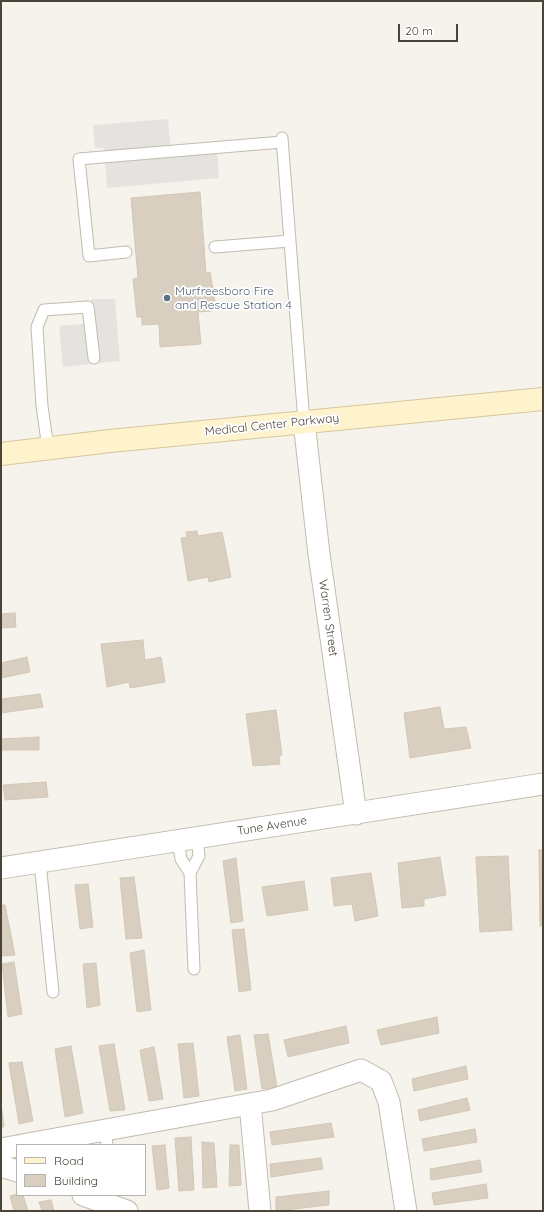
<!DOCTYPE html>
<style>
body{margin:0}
#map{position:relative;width:544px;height:1212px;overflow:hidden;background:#f6f3ec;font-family:Quicksand,sans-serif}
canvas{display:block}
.frame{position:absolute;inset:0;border:2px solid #4b4439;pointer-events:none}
.legend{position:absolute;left:16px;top:1144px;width:130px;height:52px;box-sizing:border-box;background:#fff;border:1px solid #b7b4b0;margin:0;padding:5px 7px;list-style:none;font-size:12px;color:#4b4439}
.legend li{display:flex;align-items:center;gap:8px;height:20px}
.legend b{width:20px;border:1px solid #b7b4b0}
.scale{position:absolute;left:398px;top:24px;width:60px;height:18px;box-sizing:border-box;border:2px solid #4b4439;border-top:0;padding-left:5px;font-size:12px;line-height:14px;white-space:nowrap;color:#4b4439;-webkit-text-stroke:3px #fff;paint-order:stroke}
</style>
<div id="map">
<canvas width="544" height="1212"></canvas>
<div class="frame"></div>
<ul class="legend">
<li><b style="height:5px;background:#fff3cd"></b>Road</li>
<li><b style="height:11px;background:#d8cfc1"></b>Building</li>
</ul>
<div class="scale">20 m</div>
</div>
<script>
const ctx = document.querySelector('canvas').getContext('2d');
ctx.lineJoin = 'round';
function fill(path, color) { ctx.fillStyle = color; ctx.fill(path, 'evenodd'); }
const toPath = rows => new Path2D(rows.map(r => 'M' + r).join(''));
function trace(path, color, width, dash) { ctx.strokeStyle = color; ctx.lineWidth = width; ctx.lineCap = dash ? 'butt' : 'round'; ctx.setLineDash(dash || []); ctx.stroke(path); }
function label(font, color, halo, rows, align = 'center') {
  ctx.font = font + ' Quicksand,sans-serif'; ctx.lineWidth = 3.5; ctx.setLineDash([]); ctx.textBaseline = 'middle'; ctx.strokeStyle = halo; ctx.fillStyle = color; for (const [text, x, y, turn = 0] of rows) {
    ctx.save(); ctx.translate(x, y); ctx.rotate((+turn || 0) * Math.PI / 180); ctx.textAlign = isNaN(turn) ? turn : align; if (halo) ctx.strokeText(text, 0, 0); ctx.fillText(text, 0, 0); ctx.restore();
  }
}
fill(toPath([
 [168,119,171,155,217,149,219,178,107,188,104,148,95,148,93,125],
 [91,299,115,299,120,361,63,367,59,326,93,323]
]), '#e5e3e0');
const building = toPath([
 [200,192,206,273,210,272,215,301,211,301,212,311,198,312,201,344,160,347,159,324,142,325,142,317,137,317,133,279,138,278,131,198,200,192],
 [197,531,198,536,222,532,231,577,209,582,208,577,188,581,181,538,187,537,186,532,197,531],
 [15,613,16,627,1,628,1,614,15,613],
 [143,640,145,660,161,657,165,682,130,688,129,682,107,687,101,644,143,640],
 [27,657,30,672,1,678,1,663,27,657],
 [40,694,43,707,1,713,1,699,40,694],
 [440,707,444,729,466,727,471,748,410,758,404,713,440,707],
 [276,710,282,755,279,756,280,764,253,766,246,714,276,710],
 [39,737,39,750,1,750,1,739,39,737],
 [46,782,48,797,5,800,3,785,46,782],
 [539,850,543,850,543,926,540,926,539,850],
 [508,856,512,930,480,932,476,857,508,856],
 [440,857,446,895,424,899,424,906,402,908,398,863,440,857],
 [236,858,243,921,231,923,223,861,236,858],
 [371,873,378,916,355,921,352,904,334,906,331,878,371,873],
 [134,877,142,938,126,939,120,878,134,877],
 [304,881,308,910,267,916,262,887,304,881],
 [88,884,93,927,80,929,75,885,88,884],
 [1,905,5,905,15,955,1,956,1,905],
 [244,929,251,990,239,992,232,930,244,929],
 [144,950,151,1010,137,1012,130,953,144,950],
 [14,962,22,1014,8,1017,2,964,14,962],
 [96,963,100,1005,87,1008,83,964,96,963],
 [437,1017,439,1033,381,1045,377,1030,437,1017],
 [346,1026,349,1043,288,1057,284,1040,346,1026],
 [268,1034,277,1087,262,1089,254,1035,268,1034],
 [240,1035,247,1089,235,1091,227,1037,240,1035],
 [193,1043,199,1096,184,1098,178,1044,193,1043],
 [114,1044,125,1110,110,1111,99,1046,114,1044],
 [71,1046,83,1113,65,1117,55,1049,71,1046],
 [154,1047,163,1099,149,1101,140,1050,154,1047],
 [22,1062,33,1121,19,1124,9,1063,22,1062],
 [466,1066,468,1079,414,1091,412,1079,466,1066],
 [467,1098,470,1110,420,1121,418,1110,467,1098],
 [1,1103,4,1127,1,1127,1,1103],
 [331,1123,334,1137,272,1145,270,1132,331,1123],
 [475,1129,477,1142,424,1151,422,1139,475,1129],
 [191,1137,194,1190,179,1191,175,1138,191,1137],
 [202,1142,214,1143,217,1187,203,1188,202,1142],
 [165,1145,169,1188,157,1190,152,1146,165,1145],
 [230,1145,239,1145,241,1185,229,1186,230,1145],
 [321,1158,323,1169,271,1177,270,1164,321,1158],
 [480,1160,482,1172,431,1180,430,1169,480,1160],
 [486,1184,488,1198,434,1205,432,1193,486,1184],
 [329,1191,329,1205,276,1211,276,1197,329,1191],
 [17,1194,23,1195,28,1211,14,1211,10,1196,17,1194],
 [51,1200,54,1211,42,1211,39,1202,51,1200]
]);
fill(building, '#d8cfc1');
trace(building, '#d3c7b4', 1);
const service = toPath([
 [282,138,304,422],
 [215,247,290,241],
 [126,252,89,256,79,159,282,142],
 [48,448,42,406,37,327,44,310,88,307,94,358],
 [178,841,181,859,190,873,199,856,197,838],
 [40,862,53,992],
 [190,873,194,969],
 [105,1130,107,1145]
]);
const minor = toPath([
 [304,422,319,554,356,814],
 [1,868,543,784],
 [250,1104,260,1211],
 [22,1145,272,1100,361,1070,381,1081,389,1102,406,1211],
 [1,1149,17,1146],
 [1,1166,17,1171],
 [83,1195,127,1211]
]);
const secondary = toPath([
 [1,454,110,441,543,399]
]);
trace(service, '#c2bbae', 13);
trace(minor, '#c2bbae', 23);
trace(secondary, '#d6c79b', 24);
trace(service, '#fff', 11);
trace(minor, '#fff', 21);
trace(secondary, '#fff3cd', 22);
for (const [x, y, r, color] of [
 [167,298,4,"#5c6f8a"]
]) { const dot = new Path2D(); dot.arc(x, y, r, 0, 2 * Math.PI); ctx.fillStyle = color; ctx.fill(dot); trace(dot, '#fff', 1.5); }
label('12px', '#4e5e75', '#fff', [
 ["Murfreesboro Fire",175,291],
 ["and Rescue Station 4",175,305]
], 'left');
label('12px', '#4b4439', '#fff', [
 ["Medical Center Parkway",272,425,-6],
 ["Warren Street",328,618,82],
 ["Tune Avenue",272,826,-9]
]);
</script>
